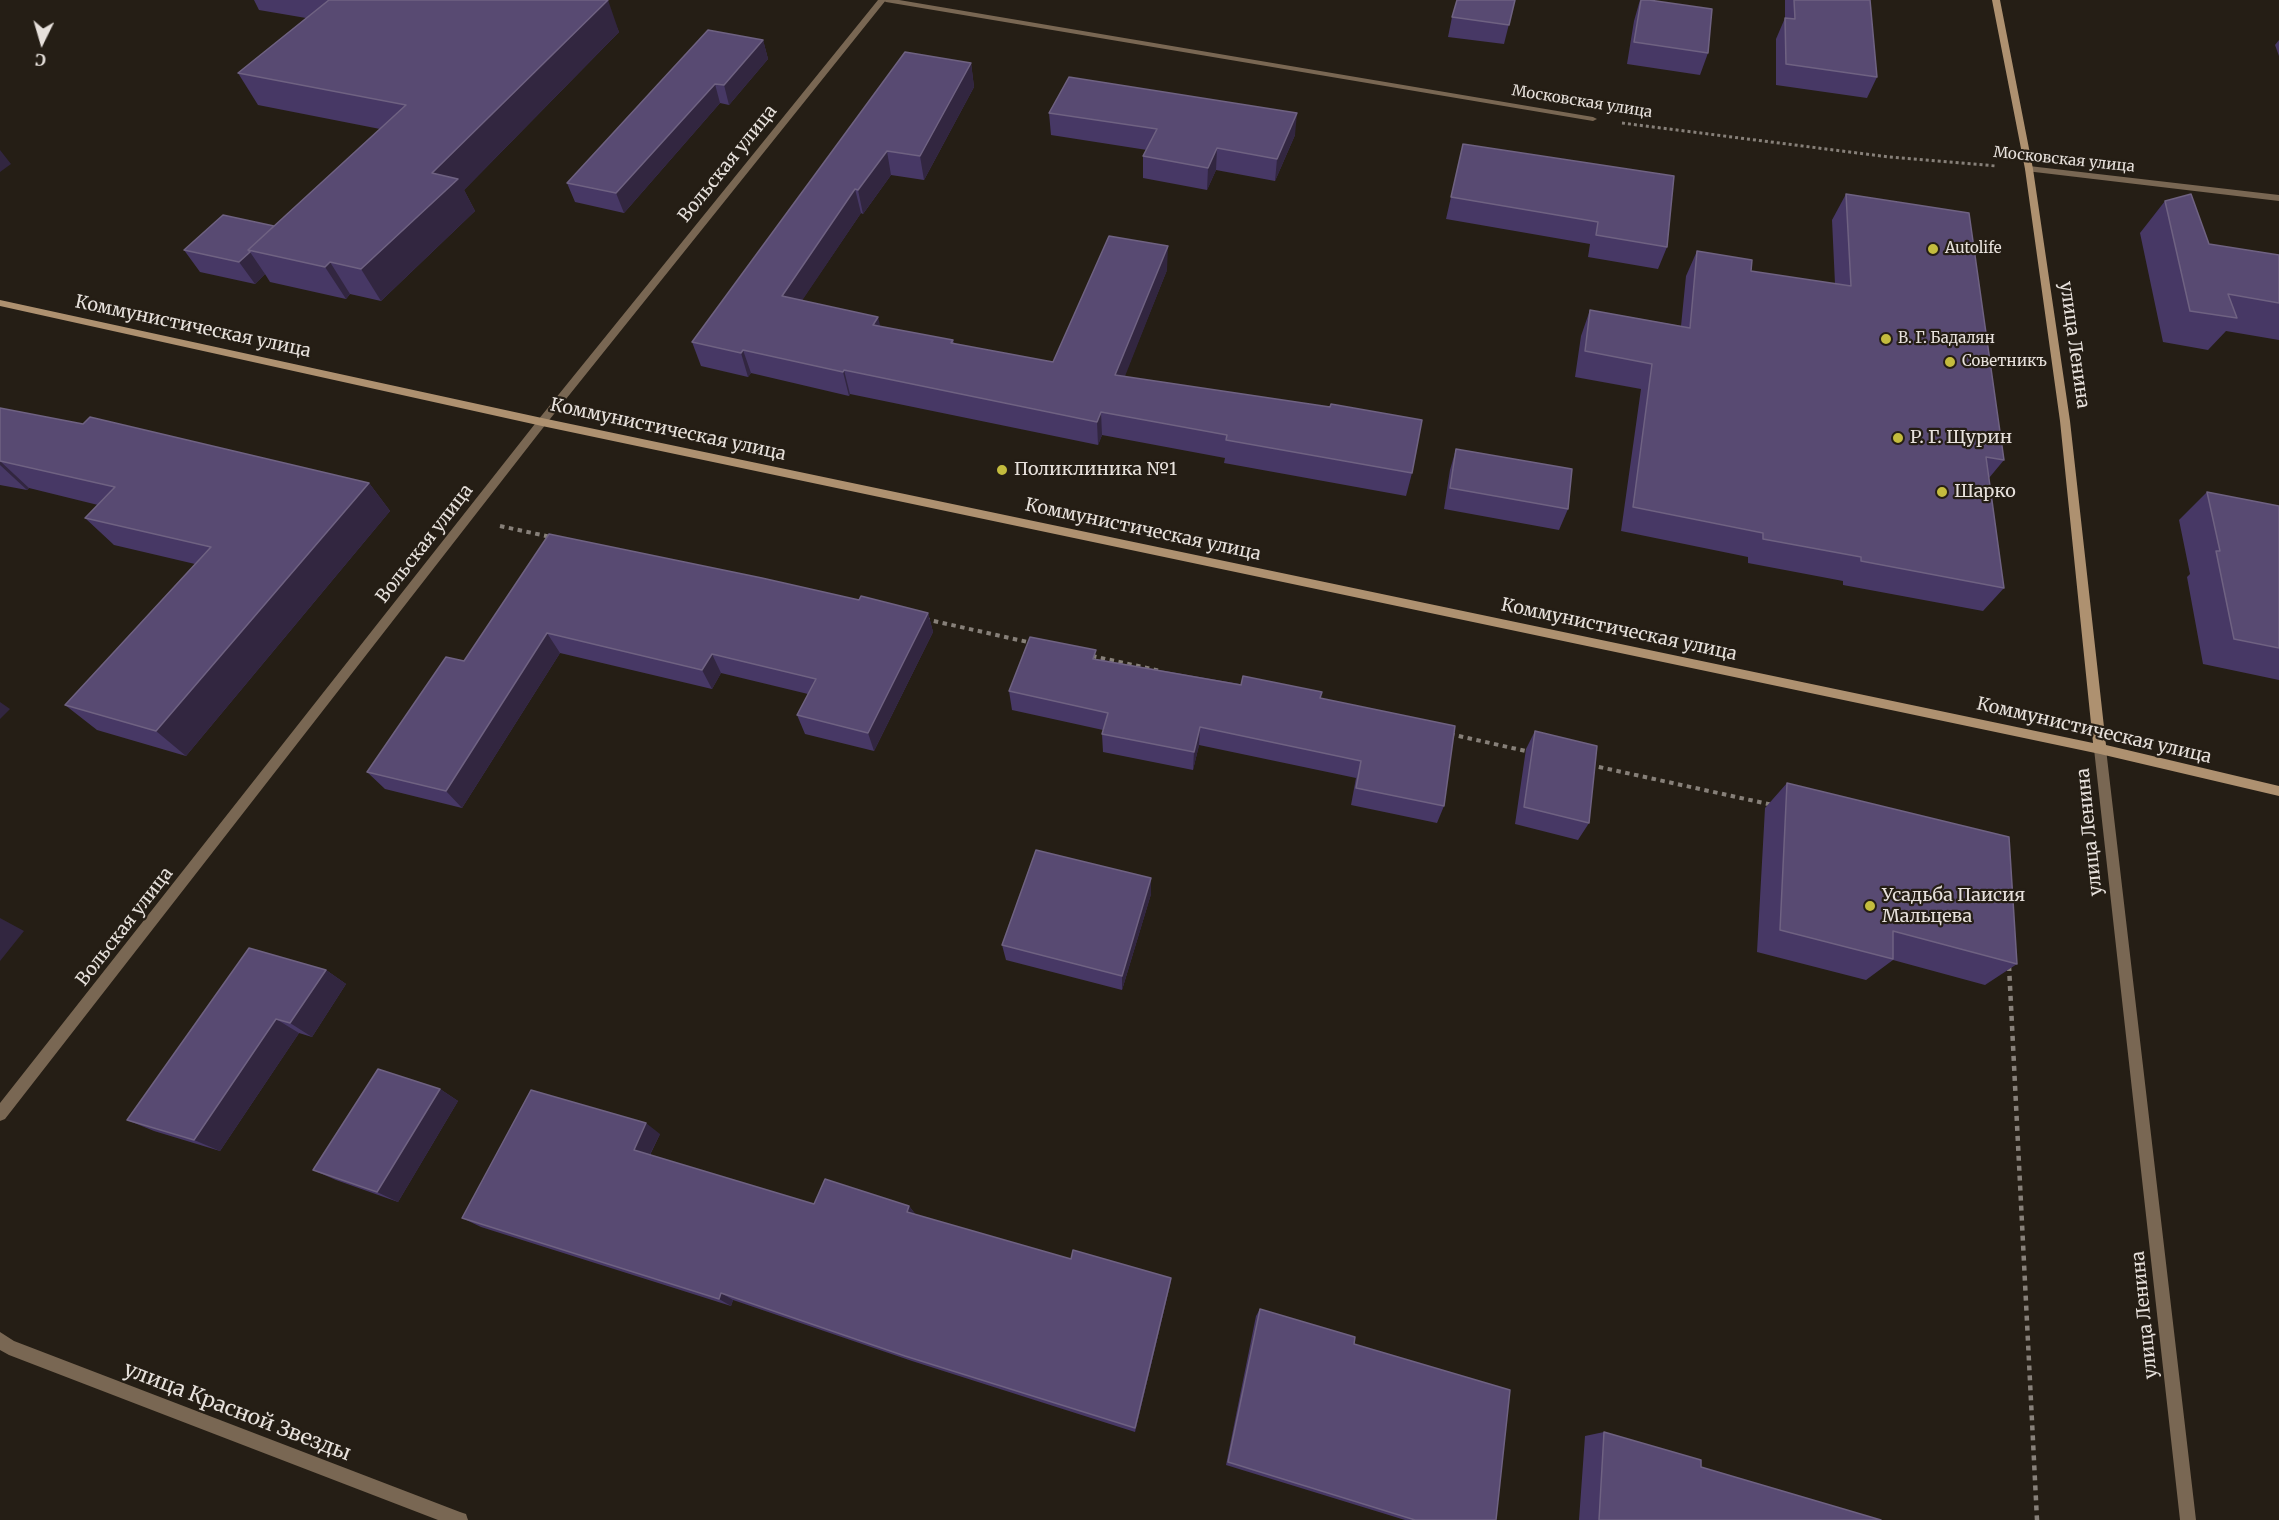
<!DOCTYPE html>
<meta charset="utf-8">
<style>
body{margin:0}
#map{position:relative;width:2279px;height:1520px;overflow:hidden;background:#251e15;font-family:Merriweather,serif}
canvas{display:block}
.north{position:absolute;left:12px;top:12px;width:60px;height:60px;-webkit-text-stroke:4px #251e15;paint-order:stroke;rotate:185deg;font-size:16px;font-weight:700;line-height:24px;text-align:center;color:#e7e1dc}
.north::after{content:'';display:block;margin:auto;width:21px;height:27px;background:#e7e1dc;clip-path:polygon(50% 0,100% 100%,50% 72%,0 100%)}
</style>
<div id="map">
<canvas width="2279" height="1520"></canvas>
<div class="north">С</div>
</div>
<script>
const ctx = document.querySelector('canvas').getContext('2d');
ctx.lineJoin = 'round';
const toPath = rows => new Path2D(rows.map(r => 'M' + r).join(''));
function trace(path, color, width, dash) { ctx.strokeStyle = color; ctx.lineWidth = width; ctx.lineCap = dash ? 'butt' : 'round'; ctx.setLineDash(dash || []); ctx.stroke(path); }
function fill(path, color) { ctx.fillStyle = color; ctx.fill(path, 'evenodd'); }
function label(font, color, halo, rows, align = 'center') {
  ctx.font = font + ' Merriweather,serif'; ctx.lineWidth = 4.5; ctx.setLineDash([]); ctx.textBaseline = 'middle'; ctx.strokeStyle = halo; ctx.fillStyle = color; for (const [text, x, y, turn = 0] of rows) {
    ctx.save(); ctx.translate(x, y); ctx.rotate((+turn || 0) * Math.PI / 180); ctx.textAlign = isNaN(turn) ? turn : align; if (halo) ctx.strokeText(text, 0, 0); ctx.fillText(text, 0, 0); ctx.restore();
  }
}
trace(toPath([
 [1622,123,1889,157,1996,166]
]), '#878079', 3, [3, 3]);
trace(toPath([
 [500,526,551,537],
 [925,619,1032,643],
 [1092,656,1161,671],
 [1450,734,1530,752],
 [1590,765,1773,805]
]), '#878079', 4, [4.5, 4.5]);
trace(toPath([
 [2009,966,2037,1520]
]), '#878079', 4.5, [5, 5]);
fill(toPath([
 [882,0,899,0,1593,117,1597,119,1593,121,886,2,882,0],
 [2029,166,2279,195,2279,201,2026,171,2025,169,2029,166],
 [0,1332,14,1341,460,1512,466,1514,468,1520,438,1520,9,1355,0,1350,0,1332]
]), '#796753');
fill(toPath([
 [878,0,886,0,546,424,5,1119,0,1121,0,1103,538,420,878,0],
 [2100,744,2104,745,2106,749,2196,1520,2180,1520,2094,749,2096,745,2100,744]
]), '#796753');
fill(toPath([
 [1992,0,2000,0,2033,169,2070,421,2106,745,2279,786,2279,796,2100,754,542,426,0,306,0,300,542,418,2093,743,2060,421,2025,169,1992,0]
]), '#ae9170');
fill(toPath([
 [254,0,605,0,619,32,464,190,475,211,381,301,350,294,346,299,270,282,265,274,255,284,200,272,184,250,274,226,380,129,258,105,238,73,306,18,259,10],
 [1515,0,1504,44,1448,37,1452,17],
 [1640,0,1708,53,1700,75,1627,64,1634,21],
 [1785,0,1870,0,1877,77,1867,98,1776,85,1776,39,1785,18],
 [763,40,768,59,729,105,720,103,624,213,575,202,567,183],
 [2279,40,2279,56,2275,45],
 [971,63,974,87,924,180,891,175,863,214,861,213,802,300,881,327,953,340,954,344,1053,362,1167,270,1124,377,1412,473,1406,496,1224,463,1225,458,1102,435,1098,445,850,394,849,396,751,373,748,377,701,366,692,342],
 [1049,113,1295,135,1275,181,1216,170,1207,190,1143,178,1143,156,1147,150,1051,135],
 [1463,144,1667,247,1658,269,1588,257,1590,244,1446,219],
 [1846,194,2004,460,1989,478,2004,588,1983,611,1843,585,1843,581,1748,563,1748,557,1621,531,1641,389,1575,377,1581,336,1590,310,1681,326,1686,276,1697,251,1751,271,1835,284,1832,220],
 [2165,201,2209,244,2279,255,2279,340,2226,331,2208,350,2163,342,2140,233],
 [0,408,369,483,390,511,186,756,97,730,65,705,195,564,114,545,85,518,98,505,29,488,27,490,0,485],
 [1456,449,1568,509,1559,530,1444,509,1450,470],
 [2207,492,2279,506,2279,680,2203,664,2187,577,2190,574,2179,520],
 [549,534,859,600,928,613,933,632,874,751,805,734,797,715,808,694,721,673,712,689,560,653,462,808,385,789,367,772,464,661],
 [1096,659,1320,698,1444,806,1437,823,1351,805,1356,778,1199,745,1193,770,1103,752,1102,734,1103,730,1012,710,1009,691],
 [1535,731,1589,823,1578,840,1515,824,1526,749],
 [1787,783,2017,964,1985,985,1893,960,1866,980,1757,952,1765,808],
 [1151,878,1151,894,1122,990,1006,960,1002,945],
 [326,970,346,984,312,1037,299,1033,220,1151,154,1131,127,1120],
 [440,1089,458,1101,398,1202,336,1180,313,1170],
 [660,1134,650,1155,814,1204,909,1206,916,1215,1071,1259,1171,1278,1170,1285,1135,1432,912,1361,733,1300,731,1306,481,1227,462,1218],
 [1260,1309,1496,1520,1405,1520,1226,1465,1256,1316],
 [1604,1432,1701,1467,1881,1520,1579,1520,1585,1436]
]), '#473865');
fill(toPath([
 [608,0,619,32,464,190,475,211,381,301,361,269,432,173],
 [763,40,768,59,729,105,724,85],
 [971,63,974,87,924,180,920,156],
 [715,84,720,103,624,213,616,193],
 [1297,113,1295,135,1275,181,1277,159],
 [1217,148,1216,170,1207,190,1208,168],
 [0,150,11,164,0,172],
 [887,151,891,175,863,214,858,190],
 [855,189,861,213,789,320,782,296],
 [1168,246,1167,270,1116,399,1115,375],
 [250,252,265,274,255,284,239,262],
 [330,262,350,294,346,299,325,267],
 [878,317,884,341,873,325],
 [743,350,751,373,748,377,741,353],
 [844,370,850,394,849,396,843,372],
 [1101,412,1102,435,1098,445,1097,422],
 [0,461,29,488,27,490,0,465],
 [369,483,390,511,186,756,156,731],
 [928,613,933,632,874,751,868,733],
 [547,633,560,653,462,808,446,791],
 [712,654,721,673,712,689,702,670],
 [0,702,10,709,0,719],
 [1200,727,1199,745,1193,770,1194,752],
 [1151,878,1151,894,1122,990,1122,976],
 [0,918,24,931,0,961],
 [326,970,346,984,312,1037,290,1023],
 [276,1019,299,1033,220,1151,194,1140],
 [440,1089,458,1101,398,1202,377,1192],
 [646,1123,660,1134,647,1160,634,1150],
 [909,1206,916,1215,907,1212],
 [1171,1278,1170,1285,1135,1432,1135,1428],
 [721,1293,733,1300,731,1306,719,1299]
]), '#322640');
const building = toPath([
 [329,0,608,0,432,173,458,179,361,269,330,262,325,267,248,250,406,105,238,73,329,0],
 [1457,0,1515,0,1509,25,1452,17,1457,0],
 [1641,0,1649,0,1712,9,1708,53,1634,42,1641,0],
 [1794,0,1870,0,1877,77,1786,64,1785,18,1795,19,1794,0],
 [708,30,763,40,724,85,715,84,616,193,567,183,708,30],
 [905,52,971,63,920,156,887,151,858,190,855,189,782,296,878,317,873,325,953,340,951,343,1053,362,1109,236,1168,246,1115,375,1330,407,1331,404,1422,420,1412,473,1226,440,1227,435,1101,412,1097,422,844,370,843,372,743,350,741,353,692,342,905,52],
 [1069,77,1297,113,1277,159,1217,148,1208,168,1143,156,1157,129,1049,113,1069,77],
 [1463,144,1674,176,1667,247,1596,235,1598,222,1451,197,1463,144],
 [1846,194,1969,213,2004,460,1986,457,2004,588,1861,561,1861,557,1763,539,1763,533,1633,507,1652,364,1585,351,1590,310,1690,328,1697,251,1752,260,1751,271,1851,286,1846,194],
 [2191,194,2209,244,2279,255,2279,303,2228,294,2237,318,2190,311,2165,201,2191,194],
 [223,215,274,226,248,250,250,252,239,262,184,250,223,215],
 [0,408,83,424,90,417,369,483,156,731,65,705,211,547,85,518,115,487,0,461,0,408],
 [1456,449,1572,469,1568,509,1450,488,1456,449],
 [2207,492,2279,506,2279,648,2234,639,2216,551,2220,551,2207,492],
 [549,534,762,578,859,600,861,596,928,613,868,733,797,715,816,679,712,654,702,670,547,633,446,791,367,772,446,657,464,661,549,534],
 [1030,637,1096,650,1093,659,1241,685,1243,676,1322,692,1320,698,1455,726,1444,806,1356,788,1361,761,1200,727,1194,752,1102,734,1108,713,1009,691,1030,637],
 [1535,731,1597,746,1589,823,1524,807,1535,731],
 [1787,783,2009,837,2017,964,1893,931,1893,959,1780,930,1787,783],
 [1036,850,1151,878,1122,976,1002,945,1036,850],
 [249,948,326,970,290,1023,276,1019,194,1140,127,1120,249,948],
 [378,1069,440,1089,377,1192,313,1170,378,1069],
 [531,1090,646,1123,634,1150,814,1204,825,1179,909,1206,907,1212,1071,1259,1073,1250,1171,1278,1135,1428,905,1356,721,1293,719,1299,462,1218,531,1090],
 [1260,1309,1355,1337,1354,1344,1510,1390,1496,1520,1415,1520,1228,1462,1260,1309],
 [1604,1432,1701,1460,1701,1467,1881,1520,1599,1520,1604,1432]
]);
fill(building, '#584a72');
trace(building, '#6f6282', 1.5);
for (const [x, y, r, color] of [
 [1933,249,6,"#c4bc3e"],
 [1886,339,6,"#c4bc3e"],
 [1950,362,6,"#c4bc3e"],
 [1898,438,6,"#c4bc3e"],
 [1002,470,6,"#c4bc3e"],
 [1942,492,6,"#c4bc3e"],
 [1870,906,6,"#c4bc3e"]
]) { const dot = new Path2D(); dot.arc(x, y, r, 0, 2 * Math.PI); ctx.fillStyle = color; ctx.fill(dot); trace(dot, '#251e15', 2); }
label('15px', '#e7e1dc', '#251e15', [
 ["Московская улица",1582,102,9],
 ["Московская улица",2064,160,6]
]);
label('15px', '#e7e1dc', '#251e15', [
 ["Autolife",1945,249],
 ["В. Г. Бадалян",1898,339],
 ["Советникъ",1962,362]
], 'left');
label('18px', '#e7e1dc', '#251e15', [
 ["Вольская улица",728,164,-51],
 ["Коммунистическая улица",193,327,12],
 ["улица Ленина",2074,345,82],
 ["Коммунистическая улица",668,430,12],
 ["Коммунистическая улица",1143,530,12],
 ["Вольская улица",425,544,-52],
 ["Коммунистическая улица",1619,630,12],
 ["Коммунистическая улица",2094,731,13],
 ["улица Ленина",2090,832,-96],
 ["Вольская улица",125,927,-52],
 ["улица Ленина",2145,1315,-96]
]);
label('18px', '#e7e1dc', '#251e15', [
 ["Р. Г. Щурин",1910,438],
 ["Поликлиника №1",1014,470],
 ["Шарко",1954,492],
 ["Усадьба Паисия",1882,896],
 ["Мальцева",1882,917]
], 'left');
label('21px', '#e7e1dc', '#251e15', [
 ["улица Красной Звезды",237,1412,21]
]);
</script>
